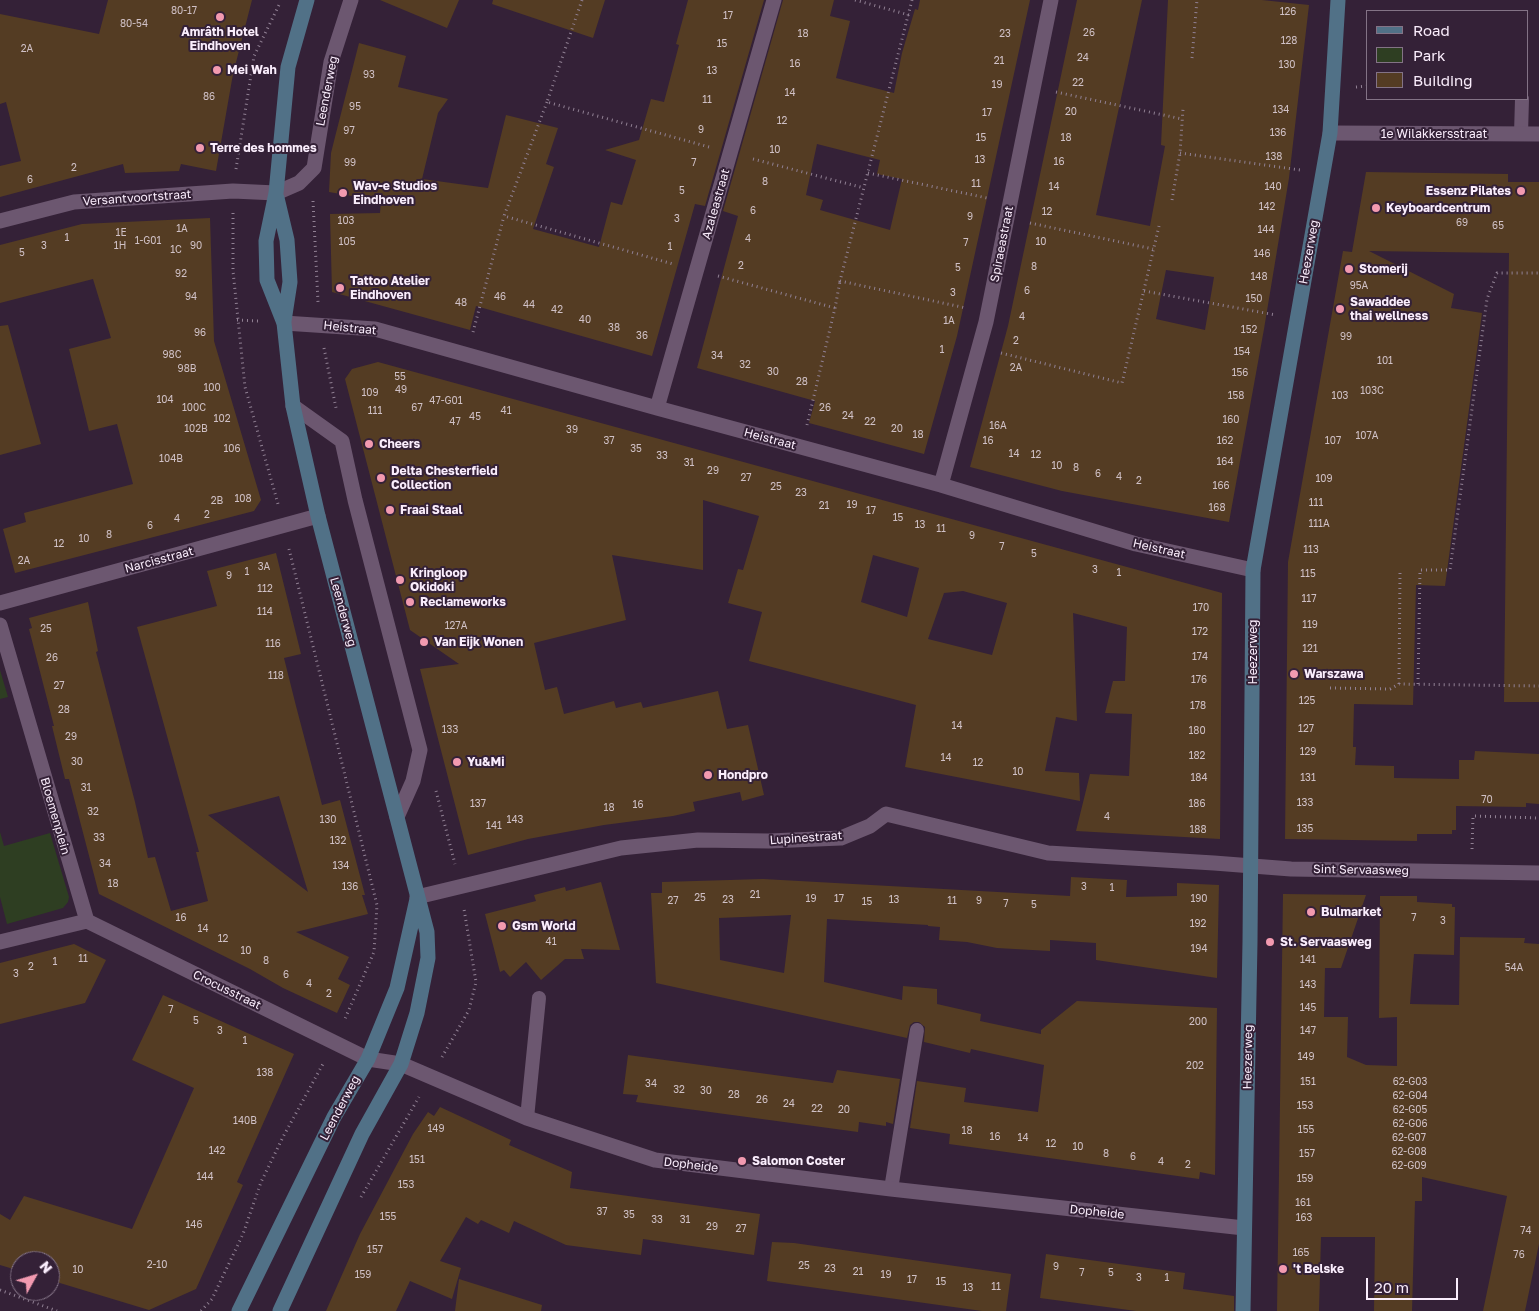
<!DOCTYPE html>
<meta charset="utf-8">
<style>
body{margin:0}
#map{position:relative;width:1539px;height:1311px;overflow:hidden;background:#342137;font-family:"Golos Text",sans-serif}
canvas{display:block}
.legend{position:absolute;left:1366px;top:10px;width:162px;height:90px;box-sizing:border-box;background:#342137;border:1px solid #837386;margin:0;padding:6px 9px;list-style:none;font-size:15px;color:#faedfc}
.legend li{display:flex;align-items:center;gap:10px;height:25px}
.legend b{width:25px;border:1px solid #837386}
.north{position:absolute;left:10px;top:1251px;width:50px;height:50px;box-sizing:border-box;background:#342137;border:1px solid #837386;border-radius:50%;rotate:51deg;font-size:14px;font-weight:700;line-height:20px;text-align:center;color:#faedfc}
.north::after{content:'';display:block;margin:auto;width:18px;height:22px;background:#f29ab0;clip-path:polygon(50% 0,100% 100%,50% 72%,0 100%)}
.scale{position:absolute;left:1366px;top:1278px;width:92px;height:22px;box-sizing:border-box;border:2px solid #faedfc;border-top:0;padding-left:6px;font-size:15px;line-height:18px;white-space:nowrap;color:#faedfc;-webkit-text-stroke:4px #342137;paint-order:stroke}
</style>
<div id="map">
<canvas width="1539" height="1311"></canvas>
<ul class="legend">
<li><b style="height:6px;background:#517187"></b>Road</li>
<li><b style="height:14px;background:#2e3e22"></b>Park</li>
<li><b style="height:14px;background:#543c23"></b>Building</li>
</ul>
<div class="north">N</div>
<div class="scale">20 m</div>
</div>
<script>
const ctx = document.querySelector('canvas').getContext('2d');
ctx.lineJoin = 'round';
function fill(path, color) { ctx.fillStyle = color; ctx.fill(path, 'evenodd'); }
const toPath = rows => new Path2D(rows.map(r => 'M' + r).join(''));
function trace(path, color, width, dash) { ctx.strokeStyle = color; ctx.lineWidth = width; ctx.lineCap = dash ? 'butt' : 'round'; ctx.setLineDash(dash || []); ctx.stroke(path); }
function label(font, color, halo, rows, align = 'center') {
  ctx.font = font + ' "Golos Text",sans-serif'; ctx.lineWidth = 4; ctx.setLineDash([]); ctx.textBaseline = 'middle'; ctx.strokeStyle = halo; ctx.fillStyle = color; for (const [text, x, y, turn = 0] of rows) {
    ctx.save(); ctx.translate(x, y); ctx.rotate((+turn || 0) * Math.PI / 180); ctx.textAlign = isNaN(turn) ? turn : align; if (halo) ctx.strokeText(text, 0, 0); ctx.fillText(text, 0, 0); ctx.restore();
  }
}
fill(toPath([
 [0,670,8,697,0,699],
 [0,832,4,846,50,833,69,897,68,902,63,908,7,924,0,897]
]), '#2e3e22');
fill(toPath([
 [108,0,252,0,233,74,216,171,181,164,179,171,125,173,123,164,0,197,0,166,21,161,6,102,0,104,0,14,99,34],
 [380,0,459,0,447,28],
 [493,0,605,0,593,38,492,4],
 [688,0,764,0,705,206,695,204,652,356,476,306,470,330,332,292,330,214,380,213,381,201,329,192,331,153,335,137,359,43,406,56,398,87,448,99,438,113,422,179,488,188,506,115,558,128,546,164,554,167,533,229,599,247,611,202,622,205,636,160,605,150,639,140,651,99,664,102,679,45,676,44],
 [783,0,834,0,830,16,850,21,836,78,894,93,902,53,915,9,918,10,920,0,1030,0,957,336,924,454,809,423,815,401,697,368,738,216,723,211],
 [817,144,880,160,877,174,902,179,890,230,820,210,823,200,806,195],
 [1077,0,1142,0,1096,215,1150,226,1165,146,1161,145,1168,0,1262,0,1309,5,1289,178,1264,329,1229,522,1062,491,970,467,1008,326],
 [1166,270,1214,277,1205,330,1156,319],
 [1366,172,1508,174,1508,182,1539,182,1539,702,1504,702,1509,253,1369,251,1454,294,1451,308,1482,313,1445,586,1416,585,1413,705,1354,704,1353,747,1356,747,1355,765,1394,766,1394,778,1459,779,1459,760,1474,760,1475,751,1539,754,1539,804,1526,803,1526,807,1456,806,1456,830,1452,830,1452,834,1417,834,1417,841,1285,839,1288,562,1343,251,1352,252],
 [210,218,214,341,261,500,254,511,15,573,3,529,26,522,24,513,133,484,117,424,89,431,69,349,111,338,93,279,0,303,0,245,82,224],
 [8,325,41,444,0,455,0,326],
 [378,362,1222,593,1220,839,1076,831,1090,774,1129,776,1132,714,1105,713,1113,681,1125,681,1127,627,1073,613,1077,721,1056,717,1045,771,1079,773,1080,801,905,767,916,705,749,661,762,612,728,603,738,569,743,570,759,516,703,500,703,570,612,555,626,620,534,643,545,690,557,687,564,714,614,701,616,708,641,702,643,708,718,691,727,729,748,725,764,795,742,801,740,792,693,802,695,811,673,816,604,825,528,839,468,855,420,669,459,664,410,630,345,379,352,369],
 [873,555,919,568,907,617,861,602],
 [963,591,1007,603,992,655,928,639,944,593],
 [276,553,301,654,284,658,296,706,322,805,340,800,365,895,362,895,368,914,296,932,349,957,338,979,350,985,337,1013,283,988,250,969,99,894,69,779,65,779,52,726,54,726,29,629,32,628,29,618,88,602,98,651,96,652,135,802,148,858,155,857,171,911,208,901,196,852,199,852,137,627,217,606,207,571],
 [279,796,308,892,208,815],
 [1071,877,1127,880,1126,897,1177,896,1177,883,1219,885,1217,978,1096,960,1096,943,1050,940,1050,951,997,948,967,942,939,940,940,927,928,926,928,925,827,919,824,982,902,1000,903,986,937,989,937,1004,981,1014,980,1021,1041,1034,1041,1030,1077,1001,1217,1008,1215,1175,1200,1172,1199,1179,949,1144,950,1134,910,1128,917,1081,966,1088,964,1102,1038,1112,1044,1065,971,1049,970,1053,924,1042,925,1027,919,1022,914,1022,910,1025,907,1038,656,983,651,893,662,893,662,882,763,879,1070,896],
 [791,915,784,973,720,960,719,918],
 [601,882,620,950,581,949,584,959,565,959,541,980,526,962,510,977,504,970,500,972,485,914,536,901,534,895,565,887,566,891],
 [1283,894,1366,895,1341,968,1325,968,1324,1017,1348,1017,1347,1057,1366,1065,1397,1066,1397,1017,1379,1018,1380,896,1417,896,1417,902,1452,904,1452,907,1455,907,1454,955,1414,954,1410,1004,1459,1005,1460,937,1525,938,1524,943,1539,944,1539,1244,1525,1311,1483,1311,1507,1196,1422,1177,1422,1201,1415,1201,1412,1311,1374,1311,1375,1237,1321,1237,1319,1311,1277,1311],
 [74,944,106,960,85,1003,0,1024,0,963],
 [163,995,294,1054,237,1182,243,1185,196,1289,149,1310,50,1280,50,1261,20,1261,20,1271,0,1265,0,1214,10,1220,24,1196,132,1229,194,1088,132,1060],
 [628,1055,833,1083,837,1070,900,1079,893,1124,886,1122,886,1126,859,1122,858,1132,636,1102,638,1095,623,1094],
 [440,1107,511,1140,509,1145,572,1172,570,1188,760,1214,754,1255,643,1239,641,1255,566,1245,514,1221,509,1233,481,1220,478,1224,466,1217,440,1261,461,1268,452,1299,410,1281,396,1311,326,1311,360,1234,413,1134,428,1112,434,1116],
 [772,1242,794,1243,1011,1274,1006,1311,982,1311,767,1281],
 [1046,1254,1185,1273,1183,1289,1234,1296,1234,1311,1136,1311,1040,1298],
 [459,1279,542,1305,541,1311,455,1311]
]), '#543c23');
trace(toPath([
 [582,0,547,102,709,147],
 [855,0,909,15],
 [912,0,840,281,966,308],
 [1192,58,1197,0],
 [1356,87,1368,86],
 [1056,92,1182,119],
 [547,102,504,216,673,264],
 [1180,153,1300,170],
 [753,159,864,188],
 [236,169,254,56,279,5],
 [868,173,987,198],
 [1172,200,1180,153,1183,109],
 [313,201,318,302],
 [233,213,233,271,245,387,278,504],
 [1030,223,1153,249],
 [718,276,835,308],
 [1144,291,1276,315],
 [237,320,259,321],
 [473,332,504,216],
 [324,348,336,408],
 [1001,353,1122,383,1159,226],
 [807,425,835,308,840,281],
 [289,549,377,905,374,952,344,1021],
 [1399,684,1400,573],
 [1418,684,1420,570,1450,570,1487,299,1497,273,1539,273],
 [1330,688,1390,689,1399,684,1539,686],
 [436,791,455,864],
 [1472,849,1473,816,1539,818],
 [442,1057,469,1010,476,982,464,909],
 [361,1197,419,1097],
 [0,1290,57,1311],
 [201,1311,212,1299,243,1234,261,1182,283,1137,324,1062]
]), '#918194', 3, [1, 4]);
trace(toPath([
 [1521,134,1522,99],
 [527,1118,539,998],
 [891,1189,917,1030]
]), '#6c5770', 14);
trace(toPath([
 [1330,133,1539,134],
 [0,221,74,202,233,191,276,193,299,183,314,168,331,62,351,0],
 [284,323,375,329,657,408,941,485,1136,544,1253,570],
 [293,406,342,441,355,500,420,750,413,781,397,817],
 [657,408,774,0],
 [941,485,986,322,1051,0],
 [0,603,318,516],
 [0,625,87,921,0,942],
 [417,897,621,848,698,840,769,841,841,838,870,826,886,814,1048,853,1214,863,1291,869,1539,873],
 [87,921,368,1059,401,1064,527,1118,655,1160,891,1189,1244,1228]
]), '#6c5770', 15);
trace(toPath([
 [277,198,287,240,290,282,284,321],
 [239,1311,334,1117,368,1059,397,988,417,899],
 [280,1311,362,1134,401,1064,417,1013,428,958,427,932,318,516,293,406,284,323,267,280,266,241,276,193,288,67,307,0],
 [1243,1311,1250,942,1253,570,1330,133,1338,0]
]), '#517187', 15);
for (const [x, y, r, color] of [
 [220,17,5,"#f29ab0"],
 [217,70,5,"#f29ab0"],
 [200,148,5,"#f29ab0"],
 [1521,191,5,"#f29ab0"],
 [343,193,5,"#f29ab0"],
 [1376,208,5,"#f29ab0"],
 [1349,269,5,"#f29ab0"],
 [340,288,5,"#f29ab0"],
 [1340,309,5,"#f29ab0"],
 [369,444,5,"#f29ab0"],
 [381,478,5,"#f29ab0"],
 [390,510,5,"#f29ab0"],
 [400,580,5,"#f29ab0"],
 [410,602,5,"#f29ab0"],
 [424,642,5,"#f29ab0"],
 [1294,674,5,"#f29ab0"],
 [457,762,5,"#f29ab0"],
 [708,775,5,"#f29ab0"],
 [1311,912,5,"#f29ab0"],
 [502,926,5,"#f29ab0"],
 [1270,942,5,"#f29ab0"],
 [742,1161,5,"#f29ab0"],
 [1283,1269,5,"#f29ab0"]
]) { const dot = new Path2D(); dot.arc(x, y, r, 0, 2 * Math.PI); ctx.fillStyle = color; ctx.fill(dot); trace(dot, '#342137', 2); }
label('10px', '#d0c1c6', null, [
 ["80-17",184,11],
 ["126",1288,12],
 ["17",728,16],
 ["80-54",134,24],
 ["26",1089,33],
 ["18",803,34],
 ["23",1005,34],
 ["128",1289,41],
 ["15",722,44],
 ["2A",27,49],
 ["24",1083,58],
 ["21",999,61],
 ["16",795,64],
 ["130",1287,65],
 ["13",712,71],
 ["93",369,75],
 ["22",1078,83],
 ["19",997,85],
 ["14",790,93],
 ["86",209,97],
 ["11",707,100],
 ["95",355,107],
 ["134",1281,110],
 ["20",1071,112],
 ["17",987,113],
 ["12",782,121],
 ["9",701,130],
 ["97",349,131],
 ["136",1278,133],
 ["15",981,138],
 ["18",1066,138],
 ["10",775,150],
 ["138",1274,157],
 ["13",980,160],
 ["16",1059,162],
 ["99",350,163],
 ["7",694,163],
 ["2",74,168],
 ["6",30,180],
 ["8",765,182],
 ["11",976,184],
 ["14",1054,187],
 ["140",1273,187],
 ["5",682,191],
 ["142",1267,207],
 ["6",753,211],
 ["12",1047,212],
 ["9",970,217],
 ["3",677,219],
 ["103",346,221],
 ["69",1462,223],
 ["65",1498,226],
 ["1A",182,229],
 ["144",1266,230],
 ["1E",121,233],
 ["1",67,238],
 ["4",748,239],
 ["1-G01",148,241],
 ["105",347,242],
 ["10",1041,242],
 ["7",966,243],
 ["3",44,246],
 ["1H",120,246],
 ["90",196,246],
 ["1",670,247],
 ["1C",176,250],
 ["5",22,253],
 ["146",1262,254],
 ["2",741,266],
 ["8",1034,267],
 ["5",958,268],
 ["92",181,274],
 ["148",1259,277],
 ["95A",1359,286],
 ["6",1027,291],
 ["3",953,293],
 ["94",191,297],
 ["46",500,297],
 ["150",1254,299],
 ["48",461,303],
 ["44",529,305],
 ["42",557,310],
 ["4",1022,317],
 ["40",585,320],
 ["1A",949,321],
 ["38",614,328],
 ["152",1249,330],
 ["96",200,333],
 ["36",642,336],
 ["99",1346,337],
 ["2",1016,341],
 ["1",942,350],
 ["154",1242,352],
 ["98C",172,355],
 ["34",717,356],
 ["101",1385,361],
 ["32",745,365],
 ["2A",1016,368],
 ["98B",187,369],
 ["30",773,372],
 ["156",1240,373],
 ["55",400,377],
 ["28",802,382],
 ["100",212,388],
 ["49",401,390],
 ["103C",1372,391],
 ["109",370,393],
 ["158",1236,396],
 ["103",1340,396],
 ["104",165,400],
 ["47-G01",446,401],
 ["100C",194,408],
 ["67",417,408],
 ["26",825,408],
 ["111",375,411],
 ["41",506,411],
 ["24",848,416],
 ["45",475,417],
 ["102",222,419],
 ["160",1231,420],
 ["47",455,422],
 ["22",870,422],
 ["16A",998,426],
 ["102B",196,429],
 ["20",897,429],
 ["39",572,430],
 ["18",918,435],
 ["107A",1367,436],
 ["37",609,441],
 ["16",988,441],
 ["162",1225,441],
 ["107",1333,441],
 ["106",232,449],
 ["35",636,449],
 ["14",1014,454],
 ["12",1036,455],
 ["33",662,456],
 ["104B",171,459],
 ["164",1225,462],
 ["31",689,463],
 ["10",1057,466],
 ["8",1076,468],
 ["29",713,471],
 ["6",1098,474],
 ["4",1119,477],
 ["27",746,478],
 ["109",1324,479],
 ["2",1139,481],
 ["166",1221,486],
 ["25",776,487],
 ["23",801,493],
 ["108",243,499],
 ["2B",217,501],
 ["111",1316,503],
 ["19",852,505],
 ["21",824,506],
 ["168",1217,508],
 ["17",871,511],
 ["2",207,515],
 ["15",898,518],
 ["4",177,519],
 ["111A",1319,524],
 ["13",920,525],
 ["6",150,526],
 ["11",941,529],
 ["8",109,535],
 ["9",972,536],
 ["10",84,539],
 ["12",59,544],
 ["7",1002,547],
 ["113",1311,550],
 ["5",1034,554],
 ["2A",24,561],
 ["3A",264,567],
 ["3",1095,570],
 ["1",247,572],
 ["1",1119,573],
 ["115",1308,574],
 ["9",229,576],
 ["112",265,589],
 ["117",1309,599],
 ["170",1201,608],
 ["114",265,612],
 ["119",1310,625],
 ["127A",456,626],
 ["25",46,629],
 ["172",1200,632],
 ["116",273,644],
 ["121",1310,649],
 ["174",1200,657],
 ["26",52,658],
 ["118",276,676],
 ["176",1199,680],
 ["27",59,686],
 ["125",1307,701],
 ["178",1198,706],
 ["28",64,710],
 ["14",957,726],
 ["127",1306,729],
 ["133",450,730],
 ["180",1197,731],
 ["29",71,737],
 ["129",1308,752],
 ["182",1197,756],
 ["14",946,758],
 ["30",77,762],
 ["12",978,763],
 ["10",1018,772],
 ["184",1199,778],
 ["131",1308,778],
 ["31",86,788],
 ["70",1487,800],
 ["133",1305,803],
 ["137",478,804],
 ["186",1197,804],
 ["16",638,805],
 ["18",609,808],
 ["32",93,812],
 ["4",1107,817],
 ["130",328,820],
 ["143",515,820],
 ["141",494,826],
 ["135",1305,829],
 ["188",1198,830],
 ["33",99,838],
 ["132",338,841],
 ["34",105,864],
 ["134",341,866],
 ["18",113,884],
 ["136",350,887],
 ["3",1084,887],
 ["1",1112,888],
 ["21",755,895],
 ["25",700,898],
 ["19",811,899],
 ["17",839,899],
 ["190",1199,899],
 ["23",728,900],
 ["13",894,900],
 ["27",673,901],
 ["11",952,901],
 ["9",979,901],
 ["15",867,902],
 ["7",1006,904],
 ["5",1034,905],
 ["16",181,918],
 ["7",1414,918],
 ["3",1443,921],
 ["192",1198,924],
 ["14",203,929],
 ["12",223,939],
 ["41",551,942],
 ["194",1199,949],
 ["10",246,951],
 ["11",83,959],
 ["141",1308,960],
 ["8",266,961],
 ["1",55,962],
 ["2",31,967],
 ["54A",1514,968],
 ["3",16,974],
 ["6",286,975],
 ["4",309,984],
 ["143",1308,985],
 ["2",329,994],
 ["145",1308,1008],
 ["7",171,1010],
 ["5",196,1021],
 ["200",1198,1022],
 ["3",220,1031],
 ["147",1308,1031],
 ["1",245,1041],
 ["149",1306,1057],
 ["202",1195,1066],
 ["138",265,1073],
 ["151",1308,1082],
 ["62-G03",1410,1082],
 ["34",651,1084],
 ["32",679,1090],
 ["30",706,1091],
 ["28",734,1095],
 ["62-G04",1410,1096],
 ["26",762,1100],
 ["24",789,1104],
 ["153",1305,1106],
 ["22",817,1109],
 ["20",844,1110],
 ["62-G05",1410,1110],
 ["140B",245,1121],
 ["62-G06",1410,1124],
 ["149",436,1129],
 ["155",1306,1130],
 ["18",967,1131],
 ["16",995,1137],
 ["14",1023,1138],
 ["62-G07",1409,1138],
 ["12",1051,1144],
 ["10",1078,1147],
 ["142",217,1151],
 ["62-G08",1409,1152],
 ["8",1106,1154],
 ["157",1307,1154],
 ["6",1133,1157],
 ["151",417,1160],
 ["4",1161,1162],
 ["2",1188,1165],
 ["62-G09",1409,1166],
 ["144",205,1177],
 ["159",1305,1179],
 ["153",406,1185],
 ["161",1303,1203],
 ["37",602,1212],
 ["35",629,1215],
 ["155",388,1217],
 ["163",1304,1218],
 ["33",657,1220],
 ["31",685,1220],
 ["146",194,1225],
 ["29",712,1227],
 ["27",741,1229],
 ["74",1526,1231],
 ["157",375,1250],
 ["165",1301,1253],
 ["76",1519,1255],
 ["2-10",157,1265],
 ["25",804,1266],
 ["9",1056,1267],
 ["23",830,1269],
 ["10",78,1270],
 ["21",858,1272],
 ["7",1082,1273],
 ["5",1111,1273],
 ["159",363,1275],
 ["19",886,1275],
 ["3",1139,1278],
 ["1",1167,1278],
 ["17",912,1280],
 ["15",941,1282],
 ["11",996,1287],
 ["13",968,1288]
]);
label('bold 12px', '#faedfc', '#342137', [
 ["Amrâth Hotel",220,32,"center"],
 ["Eindhoven",220,46,"center"],
 ["Mei Wah",227,70],
 ["Terre des hommes",210,148],
 ["Wav-e Studios",353,186],
 ["Eindhoven",353,200],
 ["Essenz Pilates",1511,191,"right"],
 ["Keyboardcentrum",1386,208],
 ["Stomerij",1359,269],
 ["Tattoo Atelier",350,281],
 ["Eindhoven",350,295],
 ["Sawaddee",1350,302],
 ["thai wellness",1350,316],
 ["Cheers",379,444],
 ["Delta Chesterfield",391,471],
 ["Collection",391,485],
 ["Fraai Staal",400,510],
 ["Kringloop",410,573],
 ["Okidoki",410,587],
 ["Reclameworks",420,602],
 ["Van Eijk Wonen",434,642],
 ["Warszawa",1304,674],
 ["Yu&Mi",467,762],
 ["Hondpro",718,775],
 ["Bulmarket",1321,912],
 ["Gsm World",512,926],
 ["St. Servaasweg",1280,942],
 ["Salomon Coster",752,1161],
 ["'t Belske",1293,1269]
], 'left');
label('12px', '#faedfc', '#342137', [
 ["Leenderweg",327,91,-79],
 ["1e Wilakkersstraat",1434,134],
 ["Versantvoortstraat",137,198,-4],
 ["Azaleastraat",716,204,-74],
 ["Spiraeastraat",1002,244,-79],
 ["Heezerweg",1309,252,-80],
 ["Heistraat",350,328,6],
 ["Heistraat",770,439,15],
 ["Heistraat",1159,549,13],
 ["Narcisstraat",159,560,-15],
 ["Leenderweg",343,612,75],
 ["Heezerweg",1253,652,-90],
 ["Bloemenplein",55,816,74],
 ["Lupinestraat",806,838,-4],
 ["Sint Servaasweg",1361,870,1],
 ["Crocusstraat",227,990,26],
 ["Heezerweg",1248,1057,-89],
 ["Leenderweg",340,1108,-62],
 ["Dopheide",691,1165,7],
 ["Dopheide",1097,1212,6]
]);
</script>
